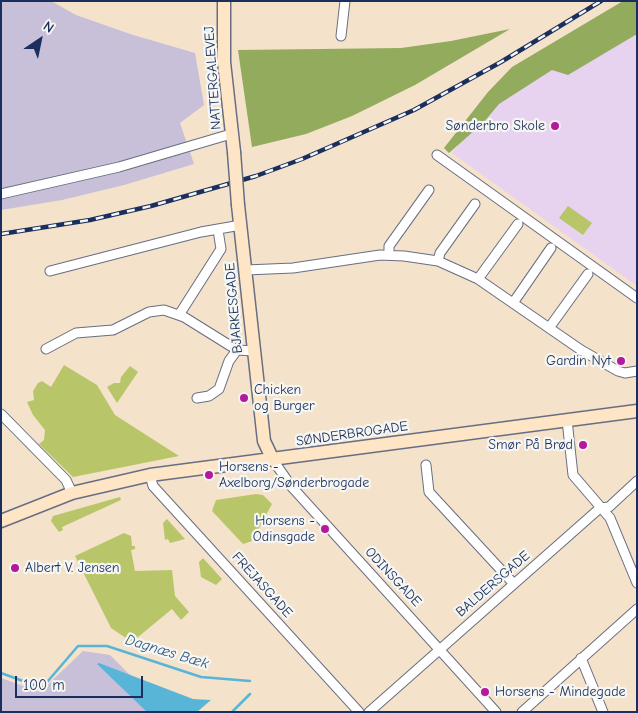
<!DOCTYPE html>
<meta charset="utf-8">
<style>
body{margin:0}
#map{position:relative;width:638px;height:713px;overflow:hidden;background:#f4e2ca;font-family:"Comic Neue",sans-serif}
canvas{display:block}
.frame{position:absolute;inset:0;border:2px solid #1b2f5e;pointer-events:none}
.north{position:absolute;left:15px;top:15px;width:50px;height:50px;-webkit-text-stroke:4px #f6f6f2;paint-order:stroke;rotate:34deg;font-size:14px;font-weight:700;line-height:20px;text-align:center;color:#1b2f5e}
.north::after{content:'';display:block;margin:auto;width:18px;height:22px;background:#1b2f5e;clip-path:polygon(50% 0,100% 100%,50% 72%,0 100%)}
.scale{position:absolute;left:15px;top:676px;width:128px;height:22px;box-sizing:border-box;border:2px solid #1b2f5e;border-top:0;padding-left:6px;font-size:15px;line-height:18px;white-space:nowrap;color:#1b2f5e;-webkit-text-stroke:4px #f6f6f2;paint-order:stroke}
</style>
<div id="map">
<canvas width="638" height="713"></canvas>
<div class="frame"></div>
<div class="north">N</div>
<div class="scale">100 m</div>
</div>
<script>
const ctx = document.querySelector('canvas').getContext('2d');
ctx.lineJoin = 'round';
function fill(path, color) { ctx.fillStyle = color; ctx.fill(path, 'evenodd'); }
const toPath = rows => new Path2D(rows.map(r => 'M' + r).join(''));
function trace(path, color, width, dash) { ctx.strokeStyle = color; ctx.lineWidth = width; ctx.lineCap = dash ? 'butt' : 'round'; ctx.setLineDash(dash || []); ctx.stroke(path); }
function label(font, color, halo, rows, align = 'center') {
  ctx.font = font + ' "Comic Neue",sans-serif'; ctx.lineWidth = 4.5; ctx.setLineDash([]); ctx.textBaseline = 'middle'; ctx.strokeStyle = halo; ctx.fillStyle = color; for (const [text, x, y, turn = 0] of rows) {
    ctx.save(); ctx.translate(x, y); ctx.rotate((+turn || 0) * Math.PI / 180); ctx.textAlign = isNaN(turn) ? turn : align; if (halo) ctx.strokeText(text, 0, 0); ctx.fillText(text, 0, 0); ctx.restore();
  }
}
fill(toPath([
 [637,19,637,286,452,153,496,99]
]), '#e7d2ef');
fill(toPath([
 [1,1,51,1,76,15,130,34,195,53,204,105,180,123,194,164,124,185,62,200,1,210],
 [83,651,110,655,167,712,1,712,1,678,40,692]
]), '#c8bfd8');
fill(toPath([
 [568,206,592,223,583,235,559,218],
 [64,365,97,385,115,415,179,456,73,477,39,444,44,440,45,430,33,415,27,402,34,400,33,391,38,383,42,381,51,387],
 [130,366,138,372,117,403,107,387,114,383,120,383,121,377],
 [256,494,263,495,272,504,252,541,243,544,212,511,216,500],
 [120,497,121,500,62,527,63,530,59,532,51,521,53,516],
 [167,519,185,539,170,543,168,539,165,540,163,523],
 [124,533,131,536,132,546,135,546,135,549,131,550,135,571,172,570,175,596,189,612,181,620,172,609,132,642,111,628,75,556],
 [203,558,222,579,216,585,201,577,199,562]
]), '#b8c669');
fill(toPath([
 [623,1,637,1,637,34,568,75,552,70,499,104,484,122,449,153,444,148,488,92,512,67],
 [510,29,415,85,352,116,306,134,252,147,238,50,401,48,451,41]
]), '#92ab5d');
fill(toPath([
 [99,663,193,699,211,700,197,712,147,712,97,664]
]), '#58b5d7');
trace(toPath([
 [1,673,42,688,78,646,107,646,201,677,250,681],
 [232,712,250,694]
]), '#58b5d7', 2.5);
const street = toPath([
 [341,36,345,1],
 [437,155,637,298],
 [1,194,119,167,231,134],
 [389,255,389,246,429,190],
 [438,261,440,253,475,204],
 [246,270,293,268,380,255,404,256,438,261,478,279,581,350,618,371,625,373,637,371],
 [50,271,201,232,241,225],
 [478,279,518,224],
 [513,303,551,248],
 [179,315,221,249,218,230],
 [549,328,588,274],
 [46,349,76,333,113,330,149,312,164,310,184,317,237,350,253,351],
 [197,398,209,396,219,389,229,361,237,350],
 [1,414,66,480,72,493],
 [567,420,573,475,610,518,637,583],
 [273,460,291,486,496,712],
 [426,465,429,492,514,584],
 [150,475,153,486,359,712],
 [581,658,603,712],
 [369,712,600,508,609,507,637,481],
 [522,712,637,609]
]);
const secondary = toPath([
 [224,1,224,62,234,152],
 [238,205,264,441,273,460],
 [1,521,72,493,150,475,637,411]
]);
trace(street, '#676e84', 11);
trace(secondary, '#676e84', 15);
trace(street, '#fff', 9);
trace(secondary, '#fee5c5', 12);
const rail = toPath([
 [1,234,90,220,151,206,256,176,302,159,414,110,501,62,601,1]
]);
trace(rail, '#1b2f5e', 4.5);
trace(rail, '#f6f6f2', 2.5, [8]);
const secondaryBridge = toPath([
 [234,152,238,205]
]);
trace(secondaryBridge, '#676e84', 15, []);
trace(secondaryBridge, '#fee5c5', 12);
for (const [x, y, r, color] of [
 [555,126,5,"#b5179e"],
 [621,361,5,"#b5179e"],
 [244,398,5,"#b5179e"],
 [583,445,5,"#b5179e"],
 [209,475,5,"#b5179e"],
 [325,529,5,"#b5179e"],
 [15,568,5,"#b5179e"],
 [485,692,5,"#b5179e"]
]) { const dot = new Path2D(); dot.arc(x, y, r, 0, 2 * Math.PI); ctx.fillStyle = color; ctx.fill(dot); trace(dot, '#f6f6f2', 2); }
label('14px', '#1b2f5e', '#f6f6f2', [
 ["NATTERGALEVEJ",213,78,-94],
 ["BJARKESGADE",234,308,-95],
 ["SØNDERBROGADE",352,434,-8],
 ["ODINSGADE",393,577,47],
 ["BALDERSGADE",493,584,-41],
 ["FREJASGADE",262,585,48]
]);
label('14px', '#1b2f5e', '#f6f6f2', [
 ["Sønderbro Skole",545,126],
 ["Gardin Nyt",611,361],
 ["Chicken",254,390,"left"],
 ["og Burger",254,406,"left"],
 ["Smør På Brød",573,445],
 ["Horsens -",219,467,"left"],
 ["Axelborg/Sønderbrogade",219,483,"left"],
 ["Horsens -",315,521],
 ["Odinsgade",315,537],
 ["Albert V. Jensen",25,568,"left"],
 ["Horsens - Mindegade",495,692,"left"]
], 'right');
label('italic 15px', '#2d5782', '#f6f6f2', [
 ["Dagnæs Bæk",167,652,17]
]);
</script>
